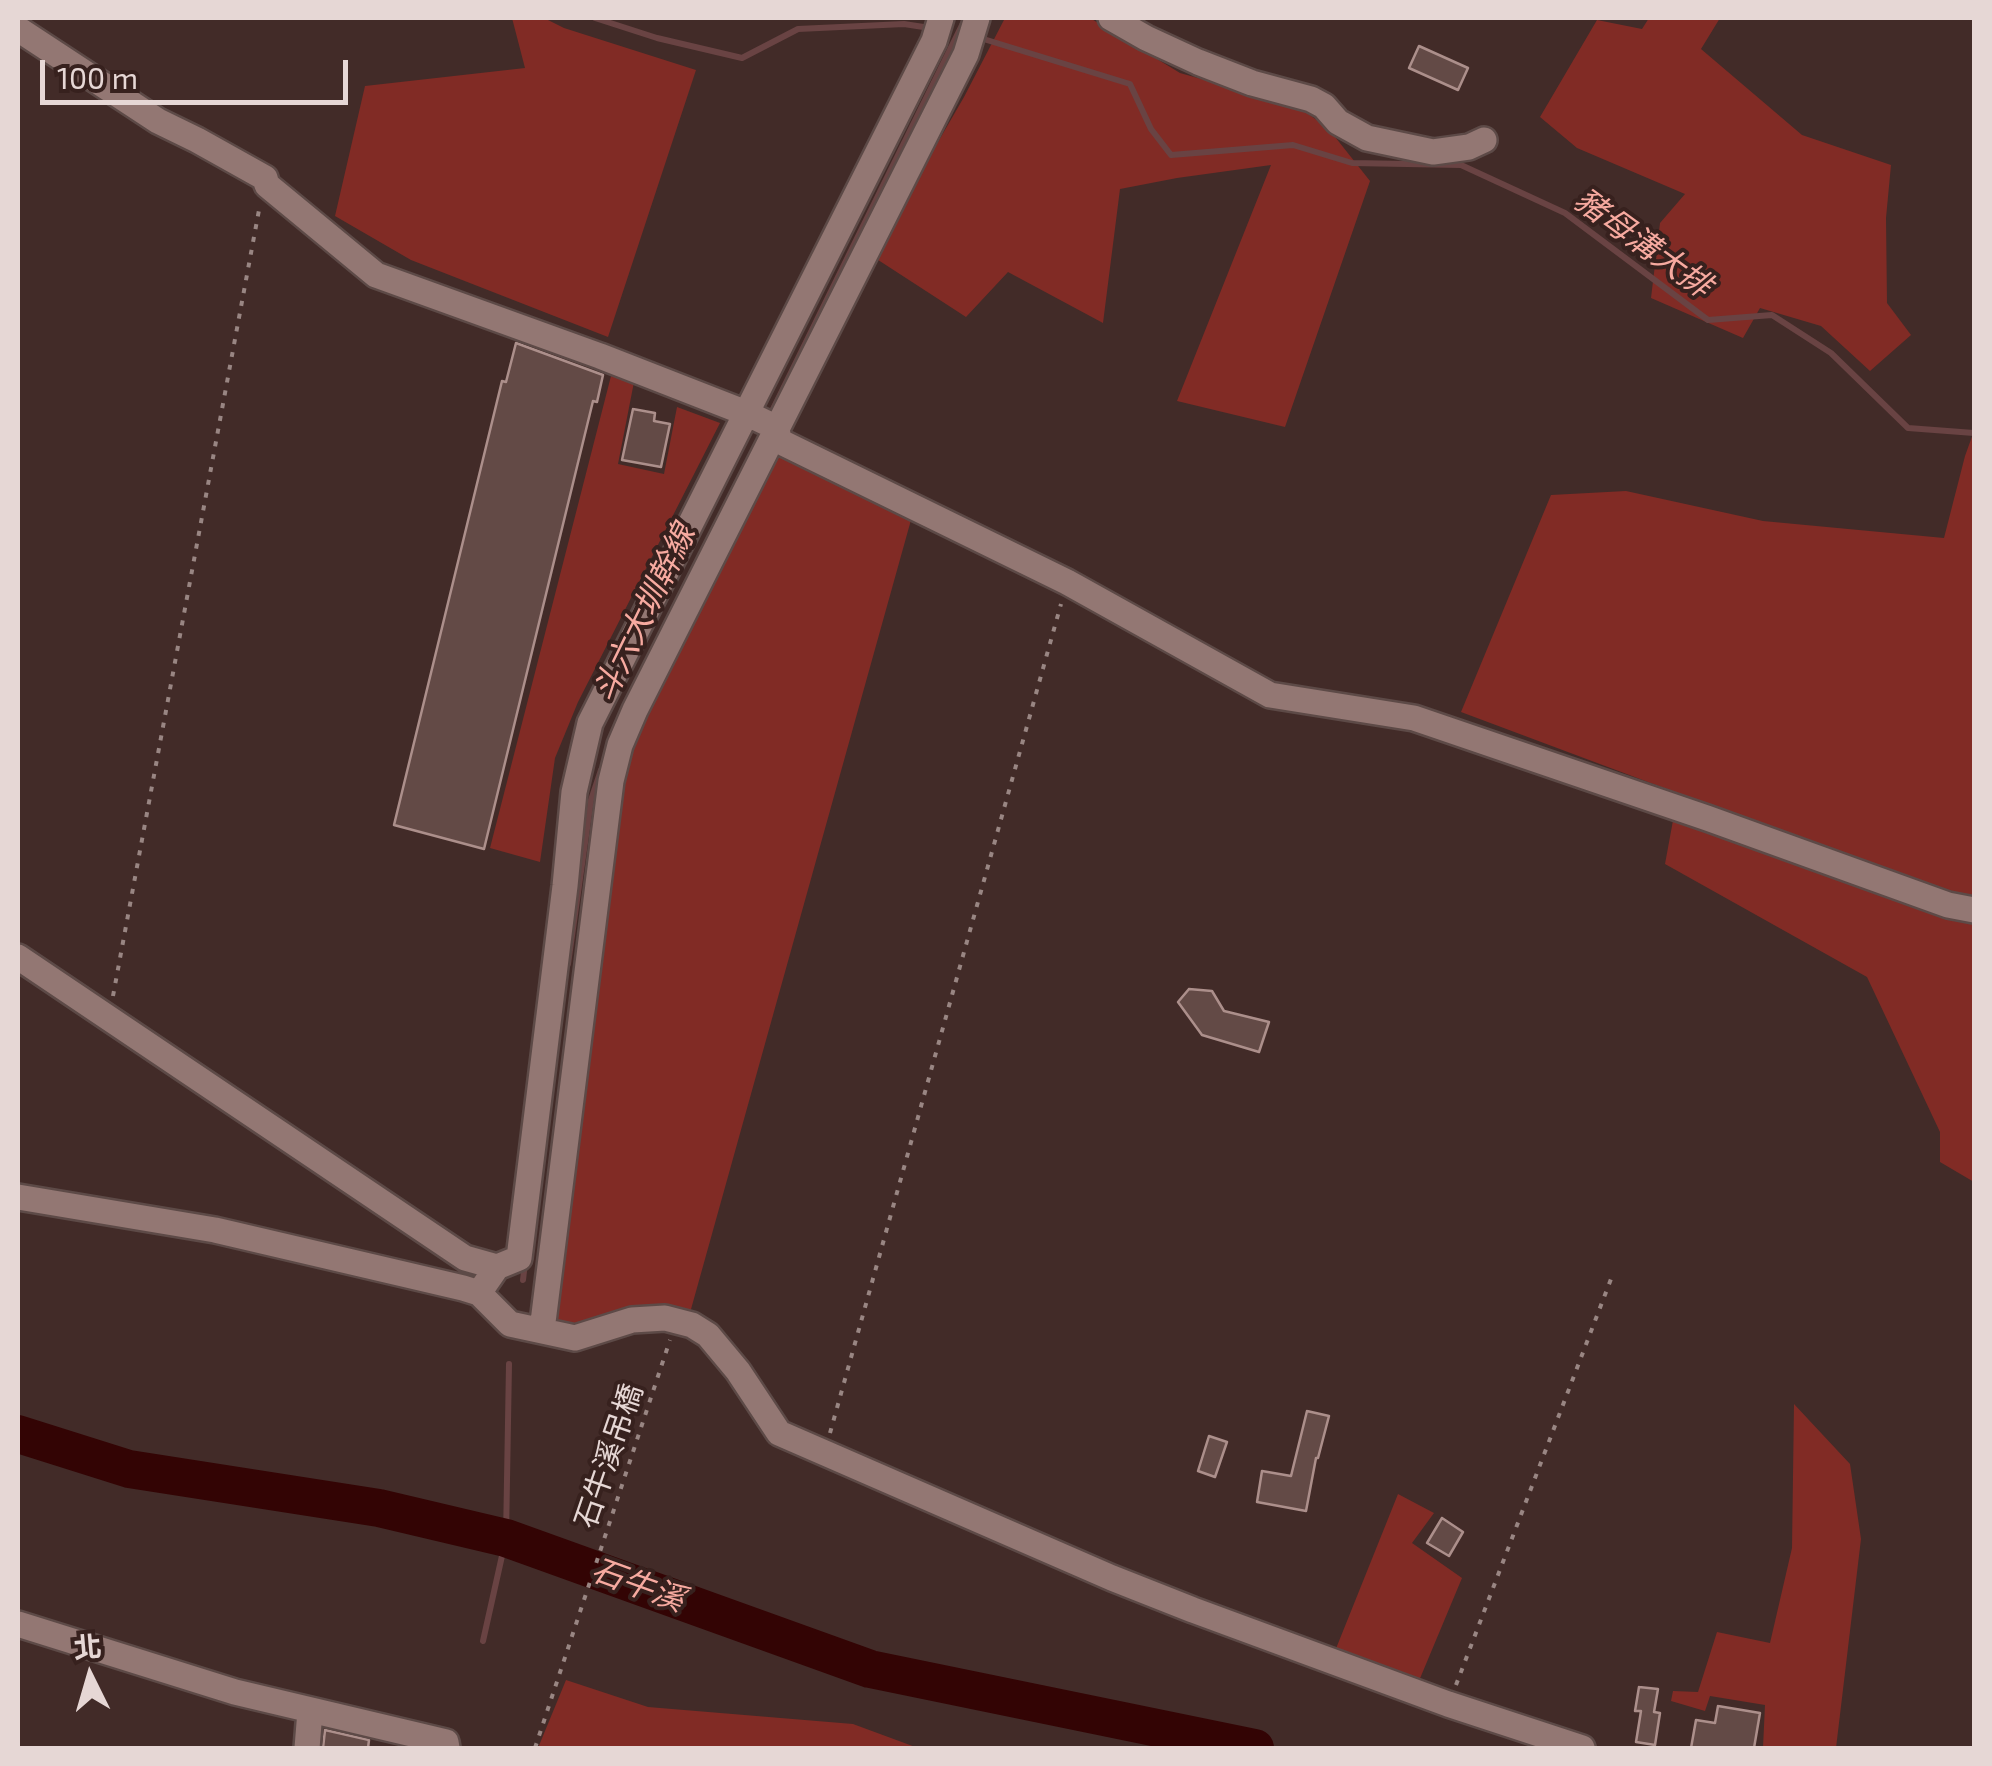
<!DOCTYPE html>
<meta charset="utf-8">
<style>
body{margin:0}
#map{position:relative;width:1992px;height:1766px;overflow:hidden;background:#422b28;font-family:"Exo 2","Noto Sans TC",sans-serif}
canvas{display:block}
.frame{position:absolute;inset:0;border:20px solid #e6d7d5;pointer-events:none}
.north{position:absolute;left:40px;top:1626px;width:100px;height:100px;-webkit-text-stroke:8px #37211e;paint-order:stroke;rotate:355deg;font-size:28px;font-weight:700;line-height:40px;text-align:center;color:#e6d7d5}
.north::after{content:'';display:block;margin:auto;width:35px;height:45px;background:#e6d7d5;clip-path:polygon(50% 0,100% 100%,50% 72%,0 100%)}
.scale{position:absolute;left:40px;top:60px;width:308px;height:45px;box-sizing:border-box;border:5px solid #e6d7d5;border-top:0;padding-left:12px;font-size:30px;line-height:35px;white-space:nowrap;color:#e6d7d5;-webkit-text-stroke:8px #37211e;paint-order:stroke}
</style>
<div id="map">
<canvas width="1992" height="1766"></canvas>
<div class="frame"></div>
<div class="north">北</div>
<div class="scale">100 m</div>
</div>
<script>
const ctx = document.querySelector('canvas').getContext('2d');
ctx.lineJoin = 'round';
function fill(path, color) { ctx.fillStyle = color; ctx.fill(path, 'evenodd'); }
const toPath = rows => new Path2D(rows.map(r => 'M' + r).join(''));
function trace(path, color, width, dash) { ctx.strokeStyle = color; ctx.lineWidth = width; ctx.lineCap = dash ? 'butt' : 'round'; ctx.setLineDash(dash || []); ctx.stroke(path); }
function label(font, color, halo, rows, align = 'center') {
  ctx.font = font + ' "Exo 2","Noto Sans TC",sans-serif'; ctx.lineWidth = 8; ctx.setLineDash([]); ctx.textBaseline = 'middle'; ctx.strokeStyle = halo; ctx.fillStyle = color; for (const [text, x, y, turn = 0] of rows) {
    ctx.save(); ctx.translate(x, y); ctx.rotate((+turn || 0) * Math.PI / 180); ctx.textAlign = isNaN(turn) ? turn : align; if (halo) ctx.strokeText(text, 0, 0); ctx.fillText(text, 0, 0); ctx.restore();
  }
}
fill(toPath([
 [512,18,544,18,564,28,696,70,608,337,411,260,335,216,365,86,525,68],
 [1005,18,1090,18,1180,73,1297,106,1328,128,1370,181,1285,427,1177,401,1271,165,1177,178,1120,189,1103,323,1008,272,966,317,872,256,964,97],
 [1649,18,1720,18,1701,49,1802,135,1891,165,1886,218,1887,303,1911,335,1870,371,1821,326,1760,308,1743,338,1651,298,1660,223,1685,194,1577,148,1540,117,1597,20,1642,29],
 [611,376,634,382,618,464,664,474,677,407,720,423,578,702,555,758,540,862,490,848],
 [1974,431,1974,899,1947,894,1461,712,1551,495,1626,491,1763,521,1944,538,1965,456],
 [772,449,911,520,688,1320,543,1330,616,794,635,732],
 [1674,815,1948,917,1974,922,1974,1182,1940,1162,1940,1132,1867,977,1665,864],
 [1794,1404,1850,1464,1861,1539,1836,1748,1763,1748,1765,1705,1710,1696,1705,1711,1671,1701,1673,1691,1698,1692,1717,1632,1770,1643,1792,1548],
 [1398,1494,1434,1513,1412,1543,1462,1578,1416,1688,1333,1656],
 [566,1680,648,1707,853,1724,918,1748,538,1748]
]), '#812b25');
trace(toPath([
 [595,18,657,38,742,58,798,29,904,24,930,28],
 [977,37,1130,84,1151,129,1171,155,1293,145,1352,163,1461,165,1565,213,1708,320,1772,315,1831,353,1908,428,1974,433],
 [772,411,965,19],
 [568,964,591,800,601,770],
 [523,1280,525,1263],
 [483,1641,506,1538,509,1364]
]), '#694343', 6);
trace(toPath([
 [18,1434,129,1469,379,1508,506,1538,870,1669,1255,1748]
]), '#330404', 38);
const building = toPath([
 [1419,46,1468,68,1458,90,1409,68,1419,46],
 [516,343,603,375,597,402,593,401,484,849,394,825,502,381,506,382,516,343],
 [633,409,655,413,654,421,670,424,661,467,622,460,633,409],
 [1189,989,1212,991,1224,1011,1269,1022,1259,1052,1202,1035,1178,1002,1189,989],
 [1307,1411,1329,1416,1318,1458,1316,1458,1306,1511,1257,1502,1262,1471,1291,1476,1307,1411],
 [1209,1436,1227,1442,1215,1477,1198,1471,1209,1436],
 [1442,1518,1463,1532,1449,1556,1427,1543,1442,1518],
 [1639,1687,1658,1689,1654,1712,1660,1713,1655,1745,1636,1742,1641,1711,1635,1711,1639,1687],
 [1718,1706,1760,1713,1754,1748,1691,1748,1696,1720,1715,1723,1718,1706],
 [325,1730,369,1740,368,1748,323,1748,325,1730]
]);
fill(building, '#634a46');
trace(building, '#ac8f8b', 2.5);
const minor = toPath([
 [1111,18,1146,38,1198,62,1252,83,1311,99,1324,106,1338,122,1367,138,1433,152,1469,147,1484,140],
 [18,29,158,121,197,140,265,178,267,185,376,275,600,356,746,413,777,428,779,441,1067,582,1270,695,1414,718,1707,818,1948,905,1974,910],
 [18,957,465,1258,497,1267],
 [18,1197,215,1230,463,1288,479,1293,510,1324,575,1338,632,1320,665,1318,692,1325,708,1335,738,1371,779,1433,1112,1578,1193,1610,1448,1704,1582,1748],
 [479,1293,497,1267,519,1258,565,886,574,792,590,723,934,41,941,18],
 [542,1330,611,781,620,745,635,710,966,54,977,18],
 [18,1624,235,1692,446,1742,447,1748],
 [307,1748,310,1711]
]);
trace(minor, '#5d4a47', 30);
trace(toPath([
 [113,996,259,210],
 [830,1433,1061,604],
 [1456,1685,1611,1279],
 [535,1748,670,1340]
]), '#998683', 4, [5, 8]);
trace(minor, '#937773', 25);
label('30px', '#e6d7d5', '#37211e', [
 ["石牛溪吊橋",609,1456,-71]
]);
label('italic 32px', '#f7aaa0', '#37211e', [
 ["豬母溝大排",1643,243,36],
 ["斗六大圳幹線",644,613,-64],
 ["石牛溪",638,1585,20]
]);
</script>
